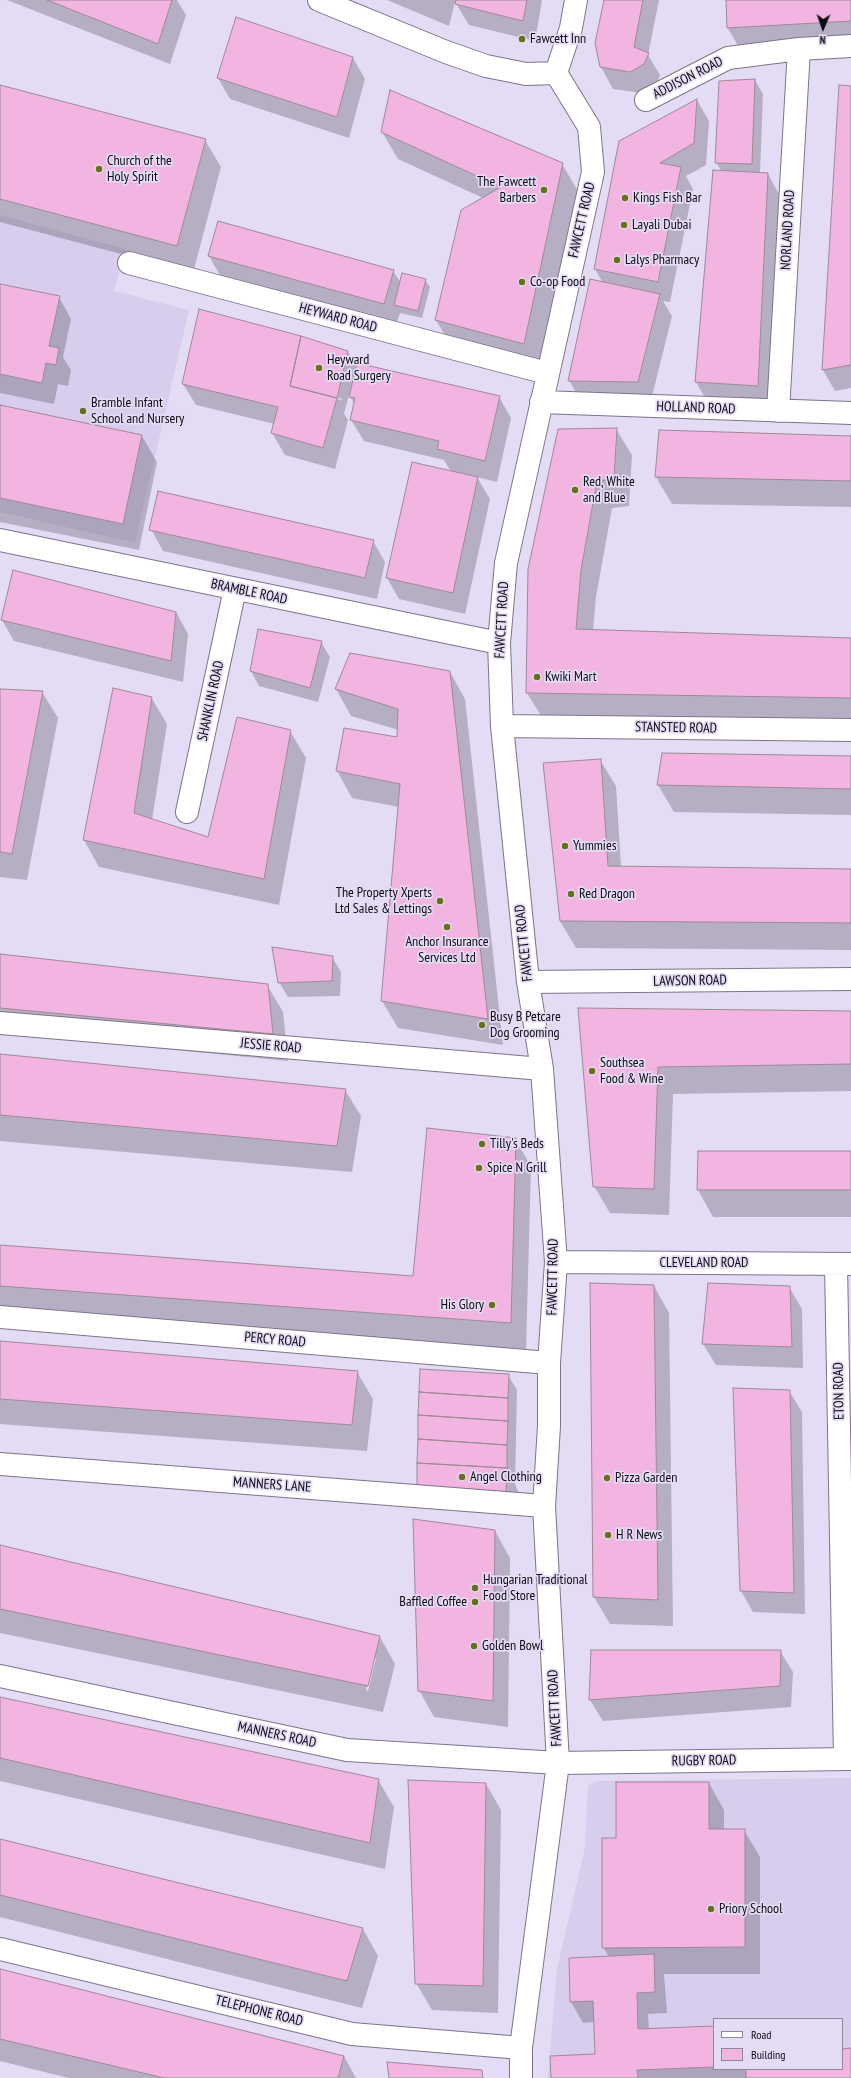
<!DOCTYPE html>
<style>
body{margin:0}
#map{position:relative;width:851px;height:2078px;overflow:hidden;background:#e4dbf4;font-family:"PT Sans Narrow",sans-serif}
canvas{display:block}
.legend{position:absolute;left:713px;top:2018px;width:130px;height:52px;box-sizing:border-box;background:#e4dbf4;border:1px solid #8e889a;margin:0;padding:5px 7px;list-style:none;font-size:12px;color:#0e0b13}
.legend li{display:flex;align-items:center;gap:8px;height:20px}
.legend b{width:20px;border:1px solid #8e889a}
.north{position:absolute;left:803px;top:8px;width:40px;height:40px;-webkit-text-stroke:3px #e4dbf4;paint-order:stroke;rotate:182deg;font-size:11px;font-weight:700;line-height:16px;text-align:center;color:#0e0b13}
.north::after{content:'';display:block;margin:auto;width:14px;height:18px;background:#0e0b13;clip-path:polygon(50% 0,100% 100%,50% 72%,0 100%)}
</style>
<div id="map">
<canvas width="851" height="2078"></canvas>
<ul class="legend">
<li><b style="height:5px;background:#fff"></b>Road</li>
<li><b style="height:11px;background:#f2b5e2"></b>Building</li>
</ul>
<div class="north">N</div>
</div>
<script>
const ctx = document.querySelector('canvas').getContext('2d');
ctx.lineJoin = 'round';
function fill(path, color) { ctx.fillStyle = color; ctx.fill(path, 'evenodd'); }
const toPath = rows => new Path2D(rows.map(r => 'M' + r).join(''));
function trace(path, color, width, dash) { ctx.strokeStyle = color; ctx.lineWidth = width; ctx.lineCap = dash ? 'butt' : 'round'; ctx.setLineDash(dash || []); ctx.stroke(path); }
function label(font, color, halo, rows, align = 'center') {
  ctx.font = font + ' "PT Sans Narrow",sans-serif'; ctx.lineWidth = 3.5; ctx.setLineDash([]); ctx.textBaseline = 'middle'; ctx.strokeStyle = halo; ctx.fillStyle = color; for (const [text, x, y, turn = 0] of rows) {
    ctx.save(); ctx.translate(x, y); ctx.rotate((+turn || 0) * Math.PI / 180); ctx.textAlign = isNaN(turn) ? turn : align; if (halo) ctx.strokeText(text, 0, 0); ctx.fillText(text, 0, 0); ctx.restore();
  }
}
fill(toPath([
 [0,215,126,249,114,291,189,310,135,543,0,512],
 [851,1778,851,2078,548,2078,557,1969,585,1848,588,1786,597,1781],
 [714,2019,842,2019,842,2069,714,2069]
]), '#d8cded');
fill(toPath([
 [7,0,177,0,186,15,170,64],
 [387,0,542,0,535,41,469,25,455,2,449,26],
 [605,0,659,0,648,55,660,75,656,86,642,93,613,89,601,67],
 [727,0,851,0,851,48,743,54,727,27],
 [237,19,353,58,365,79,349,138,230,99,218,78],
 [755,80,763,94,760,174,768,174,780,196,770,407,708,403,696,382,722,172,716,162],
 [0,86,205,140,221,167,193,273,0,222],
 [851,87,851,388,835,391,823,370],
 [697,100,709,121,706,165,686,176,693,189,670,302,663,301,672,316,650,404,581,402,569,380,603,283,595,269,620,141],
 [382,132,562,164,578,191,539,371,452,347,436,320,483,198,398,159],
 [209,256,393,271,401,283,425,280,430,287,422,318,400,313,396,325,221,277],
 [0,285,59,297,71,319,63,357,71,370,68,386,58,384,54,404,0,393],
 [348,352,357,367,499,397,511,418,497,482,477,477,490,499,465,614,399,599,387,578,451,472,444,460,364,441,351,420,355,405,349,395,344,414,348,420,335,469,285,455,272,433,275,424,196,405,183,384],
 [306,389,342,399,341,400,306,391],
 [0,406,142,436,157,462,139,550,0,522],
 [616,429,632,455,629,506,612,508,596,597,593,631,851,639,851,724,543,719,527,693,559,430],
 [660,431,851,437,851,507,672,504,656,477],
 [151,529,373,541,385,562,377,599,163,551],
 [176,612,188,634,183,682,14,641,2,620],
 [321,642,330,657,318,702,259,686,251,671],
 [450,672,465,699,503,1045,398,1028,382,1001,399,807,352,798,337,771,398,738,399,730,351,716,336,689],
 [114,689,151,697,167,724,152,820,209,839,290,731,306,758,279,905,99,867,84,840],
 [0,690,42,692,58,718,27,880,0,877],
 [663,754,851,757,851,815,674,812,658,785],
 [600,760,616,786,621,867,851,870,851,950,576,948,560,921,544,764],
 [0,955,267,985,283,1012,288,1061,0,1033],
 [332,957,341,972,340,996,288,997,279,982],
 [579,1009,851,1012,851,1091,673,1094,669,1215,610,1213,594,1186],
 [0,1055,345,1090,361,1116,352,1172,0,1141],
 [515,1139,531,1166,526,1350,0,1312,0,1246,414,1277],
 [699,1152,851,1152,851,1217,713,1217,698,1190],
 [654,1286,669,1313,673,1626,610,1624,594,1597],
 [789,1287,802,1309,803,1368,716,1365,703,1344],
 [0,1342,357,1372,373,1399,367,1451,0,1424],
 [508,1375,517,1390,515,1484,518,1491,518,1513,430,1507],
 [734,1389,789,1391,802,1412,805,1614,753,1612,741,1591],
 [495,1531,510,1558,508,1727,434,1717,419,1690],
 [0,1546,380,1637,395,1664,383,1712,0,1633],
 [374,1658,376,1658,368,1691,366,1690],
 [592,1651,780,1651,793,1672,791,1707,603,1721,590,1700],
 [0,1698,378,1780,394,1807,385,1869,0,1781],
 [709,1783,724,1810,724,1830,744,1830,760,1857,760,1974,664,1974,667,2013,648,2014,649,2029,714,2027,714,2069,842,2069,842,2050,851,2049,851,2078,552,2078,596,2055,595,2022,583,2023,571,2002,609,1957,603,1947,617,1839],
 [486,1784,501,1810,498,2013,432,2010,416,1983],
 [0,1841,363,1929,378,1956,362,2008,0,1917],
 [0,1970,344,2056,356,2078,69,2078,0,2061]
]), '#0003');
const building = toPath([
 [47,0,172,0,158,44,47,0],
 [456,0,527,0,523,21,455,4,456,0],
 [604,0,643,0,634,47,649,53,644,64,630,72,600,67,595,43,604,0],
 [726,0,851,0,851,21,727,28,726,0],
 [236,17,353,57,337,117,217,78,236,17],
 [755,79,752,164,715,163,719,81,755,79],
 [0,85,206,139,177,246,0,199,0,85],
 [839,85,851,86,851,365,822,370,839,85],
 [390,90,563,163,524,344,435,320,461,210,501,187,381,132,390,90],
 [697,99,694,143,660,163,681,167,658,282,594,269,619,141,697,99],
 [713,170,768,173,758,386,695,382,713,170],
 [218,221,394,270,384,304,208,256,218,221],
 [402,273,426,279,418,311,394,305,402,273],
 [590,279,660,294,638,382,568,381,590,279],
 [0,284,60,296,49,346,59,348,56,365,46,363,42,383,0,374,0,284],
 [199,309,301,336,290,386,337,398,323,448,271,433,278,407,182,384,199,309],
 [301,336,348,351,337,398,290,386,301,336],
 [357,363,500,396,485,461,437,449,439,441,350,420,355,398,349,397,357,363],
 [0,405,142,435,123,524,0,498,0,405],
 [617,428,614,479,597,481,581,570,576,629,851,638,851,698,526,693,528,569,558,429,617,428],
 [659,430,851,436,851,481,655,477,659,430],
 [412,462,478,477,453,593,386,578,412,462],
 [158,491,374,540,365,578,149,530,158,491],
 [13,570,176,612,171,661,1,620,13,570],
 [258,629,322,641,310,688,250,671,258,629],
 [350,653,450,671,488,1019,381,1001,400,784,336,771,344,728,397,737,398,709,335,689,350,653],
 [113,688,152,697,134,813,208,837,237,717,291,730,264,879,83,840,113,688],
 [0,689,43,691,12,854,0,852,0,689],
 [662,753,851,756,851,789,657,785,662,753],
 [601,759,608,866,851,869,851,923,560,921,543,763,601,759],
 [272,947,333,956,332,981,278,983,272,947],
 [0,954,268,984,273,1034,0,1008,0,954],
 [578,1008,851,1011,851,1064,658,1067,654,1189,593,1187,578,1008],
 [0,1054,346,1089,337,1146,0,1115,0,1054],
 [427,1128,516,1138,511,1323,0,1286,0,1245,413,1276,427,1128],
 [698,1151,851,1151,851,1190,697,1190,698,1151],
 [590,1283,654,1285,658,1600,593,1597,590,1283],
 [708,1283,790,1286,792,1347,702,1344,708,1283],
 [0,1341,358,1371,352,1425,0,1399,0,1341],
 [420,1369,509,1374,508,1398,419,1392,420,1369],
 [733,1388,790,1390,794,1593,740,1591,733,1388],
 [419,1392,508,1398,508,1421,418,1415,419,1392],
 [418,1415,508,1421,507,1445,418,1439,418,1415],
 [418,1439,507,1445,507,1468,417,1463,418,1439],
 [417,1463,507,1468,506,1492,417,1486,417,1463],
 [413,1519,495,1530,493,1701,418,1691,413,1519],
 [0,1545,380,1636,368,1686,0,1609,0,1545],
 [591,1650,781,1650,780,1686,589,1700,591,1650],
 [0,1697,379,1779,370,1843,0,1758,0,1697],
 [408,1780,486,1783,483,1986,415,1984,408,1780],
 [616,1782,709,1782,709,1829,745,1829,745,1947,602,1948,602,1838,616,1838,616,1782],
 [0,1839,363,1928,347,1981,0,1895,0,1839],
 [654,1954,655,1992,637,1993,638,2029,714,2026,714,2067,637,2070,638,2078,551,2078,550,2056,595,2054,593,2001,570,2002,569,1958,654,1954],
 [0,1969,344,2056,338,2078,164,2078,0,2039,0,1969],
 [851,2048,851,2078,746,2078,746,2069,842,2069,842,2049,851,2048],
 [387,2062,482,2070,483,2078,389,2078,387,2062]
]);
fill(building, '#f2b5e2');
trace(building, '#9f8898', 1);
const minor = toPath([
 [319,0,446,52,486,66,526,74,556,73],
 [556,73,571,28,576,0],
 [646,100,728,58,799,49,851,46],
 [129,263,547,373],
 [541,402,851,413],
 [778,411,799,49],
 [0,540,499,643],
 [502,726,851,730],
 [187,812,235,589],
 [528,982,851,979],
 [0,1023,542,1069],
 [556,1262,851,1264],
 [836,1264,845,1759],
 [0,1317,549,1363],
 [0,1464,544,1506],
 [0,1676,347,1750,558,1763,851,1759],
 [0,1949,352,2034,521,2048],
 [521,2078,521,2048,558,1763,544,1506,549,1426,549,1363,556,1262,542,1069,528,982,502,726,499,643,506,563,593,172,589,127,556,73]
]);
trace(minor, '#7d748b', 24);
trace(minor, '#fff', 22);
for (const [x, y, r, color] of [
 [522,39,4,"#676f17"],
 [99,169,4,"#676f17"],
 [544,190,4,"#676f17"],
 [625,198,4,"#676f17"],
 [624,225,4,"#676f17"],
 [617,260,4,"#676f17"],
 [522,282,4,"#676f17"],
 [319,368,4,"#676f17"],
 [83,411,4,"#676f17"],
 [575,490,4,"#676f17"],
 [537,677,4,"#676f17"],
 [565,846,4,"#676f17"],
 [571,894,4,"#676f17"],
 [440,901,4,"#676f17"],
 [447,927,4,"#676f17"],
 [482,1025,4,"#676f17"],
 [592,1071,4,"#676f17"],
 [482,1144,4,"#676f17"],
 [479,1168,4,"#676f17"],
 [492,1305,4,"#676f17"],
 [462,1477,4,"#676f17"],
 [607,1478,4,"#676f17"],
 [608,1535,4,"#676f17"],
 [475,1588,4,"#676f17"],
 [475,1602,4,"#676f17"],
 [474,1646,4,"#676f17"],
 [711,1909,4,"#676f17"]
]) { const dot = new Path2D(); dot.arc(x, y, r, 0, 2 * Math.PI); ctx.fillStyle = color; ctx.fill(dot); trace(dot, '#e4dbf4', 1.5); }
label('14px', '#0e0b13', '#e4dbf4', [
 ["Fawcett Inn",530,39],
 ["Church of the",107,161],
 ["Holy Spirit",107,177],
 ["The Fawcett",536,182,"right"],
 ["Barbers",536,198,"right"],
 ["Kings Fish Bar",633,198],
 ["Layali Dubai",632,225],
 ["Lalys Pharmacy",625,260],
 ["Co-op Food",530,282],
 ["Heyward",327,360],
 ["Road Surgery",327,376],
 ["Bramble Infant",91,403],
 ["School and Nursery",91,419],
 ["Red, White",583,482],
 ["and Blue",583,498],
 ["Kwiki Mart",545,677],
 ["Yummies",573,846],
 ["The Property Xperts",432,893,"right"],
 ["Ltd Sales & Lettings",432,909,"right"],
 ["Red Dragon",579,894],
 ["Anchor Insurance",447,942,"center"],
 ["Services Ltd",447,958,"center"],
 ["Busy B Petcare",490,1017],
 ["Dog Grooming",490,1033],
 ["Southsea",600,1063],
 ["Food & Wine",600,1079],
 ["Tilly's Beds",490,1144],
 ["Spice N Grill",487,1168],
 ["His Glory",484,1305,"right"],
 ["Angel Clothing",470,1477],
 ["Pizza Garden",615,1478],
 ["H R News",616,1535],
 ["Hungarian Traditional",483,1580],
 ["Food Store",483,1596],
 ["Baffled Coffee",467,1602,"right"],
 ["Golden Bowl",482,1646],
 ["Priory School",719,1909]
], 'left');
label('14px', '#0e0b13', '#e4dbf4', [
 ["ADDISON ROAD",688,78,-27],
 ["FAWCETT ROAD",582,220,-77],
 ["NORLAND ROAD",788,230,-87],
 ["HEYWARD ROAD",338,318,15],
 ["HOLLAND ROAD",696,408,2],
 ["BRAMBLE ROAD",249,592,12],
 ["FAWCETT ROAD",502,620,-87],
 ["SHANKLIN ROAD",211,701,-78],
 ["STANSTED ROAD",676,728,1],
 ["FAWCETT ROAD",524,943,-96],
 ["LAWSON ROAD",690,981,-1],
 ["JESSIE ROAD",271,1046,5],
 ["CLEVELAND ROAD",704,1263],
 ["FAWCETT ROAD",553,1277,-89],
 ["PERCY ROAD",275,1340,5],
 ["ETON ROAD",839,1391,-91],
 ["MANNERS LANE",272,1485,4],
 ["FAWCETT ROAD",555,1708,-93],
 ["MANNERS ROAD",277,1735,12],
 ["RUGBY ROAD",704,1761,-1],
 ["TELEPHONE ROAD",259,2011,14]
]);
</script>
